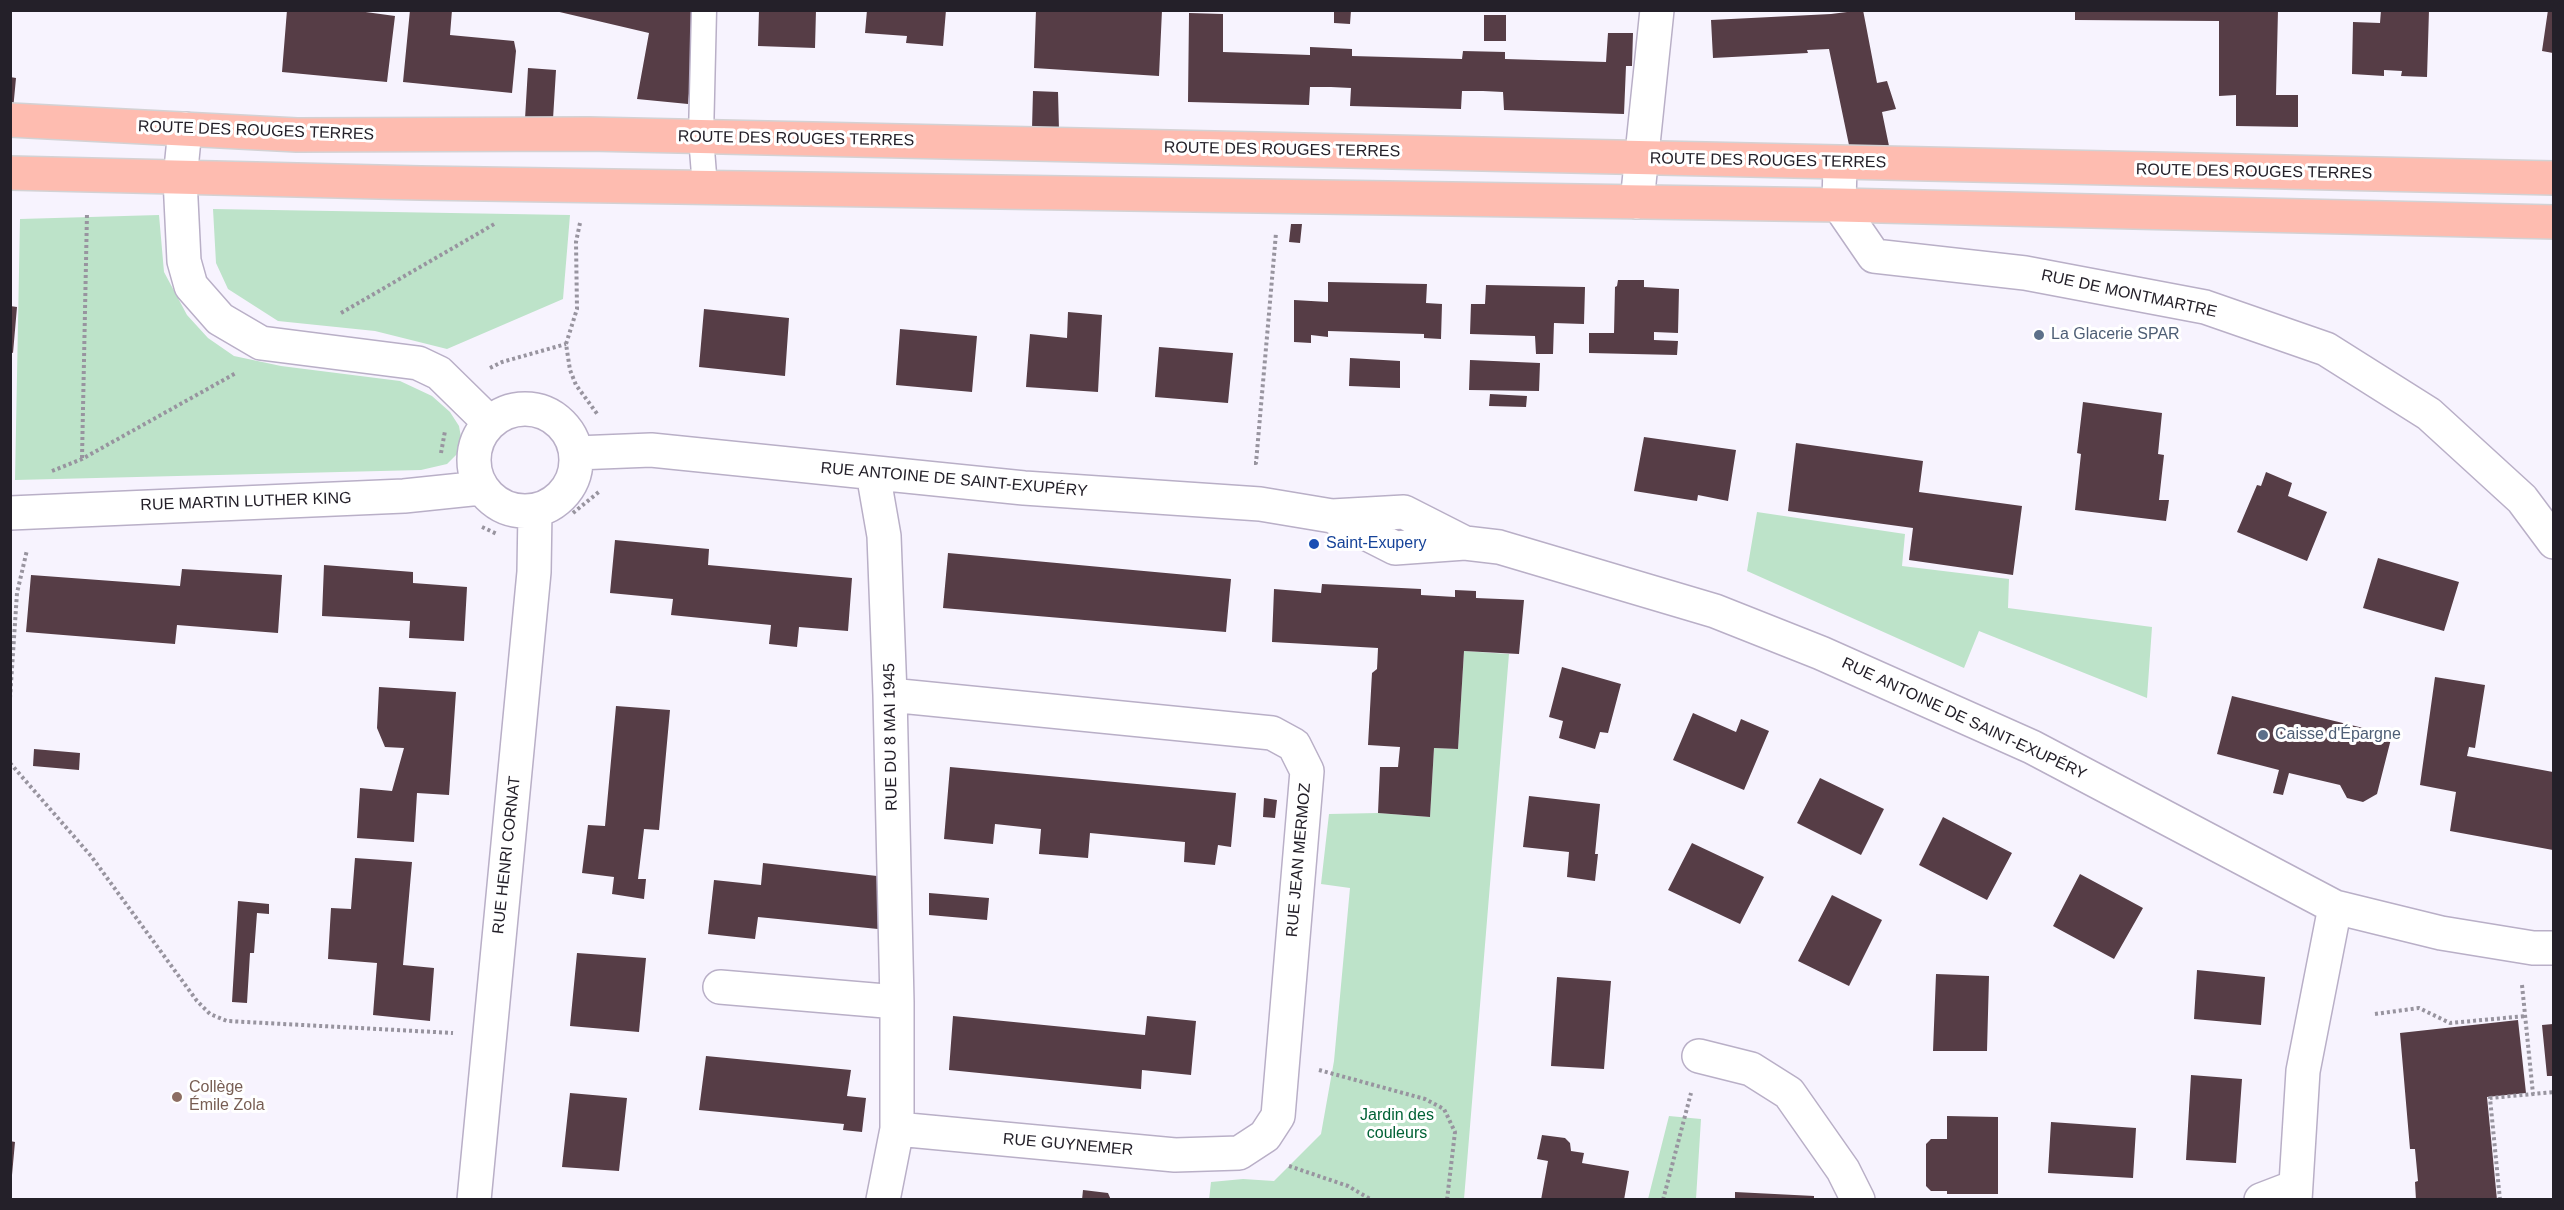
<!DOCTYPE html>
<meta charset="utf-8">
<style>
body{margin:0}
#map{position:relative;width:2564px;height:1210px;overflow:hidden;background:#f7f3fe;font-family:Helvetica,sans-serif}
canvas{display:block}
.frame{position:absolute;inset:0;border:12px solid #242029;pointer-events:none}
</style>
<div id="map">
<canvas width="2564" height="1210"></canvas>
<div class="frame"></div>
</div>
<script>
const ctx = document.querySelector('canvas').getContext('2d');
ctx.lineJoin = 'round';
function fill(path, color) { ctx.fillStyle = color; ctx.fill(path, 'evenodd'); }
const toPath = rows => new Path2D(rows.map(r => 'M' + r).join(''));
function trace(path, color, width, dash) { ctx.strokeStyle = color; ctx.lineWidth = width; ctx.lineCap = dash ? 'butt' : 'round'; ctx.setLineDash(dash || []); ctx.stroke(path); }
function label(font, color, halo, rows, align = 'center') {
  ctx.font = font + ' Helvetica,sans-serif'; ctx.lineWidth = 6; ctx.setLineDash([]); ctx.textBaseline = 'middle'; ctx.strokeStyle = halo; ctx.fillStyle = color; for (const [text, x, y, turn = 0] of rows) {
    ctx.save(); ctx.translate(x, y); ctx.rotate((+turn || 0) * Math.PI / 180); ctx.textAlign = isNaN(turn) ? turn : align; if (halo) ctx.strokeText(text, 0, 0); ctx.fillText(text, 0, 0); ctx.restore();
  }
}
fill(toPath([
 [213,209,570,215,563,299,447,349,375,331,278,321,228,289,216,263],
 [159,215,164,272,187,315,208,338,234,356,281,366,400,381,432,396,450,412,459,426,462,443,457,454,447,464,421,470,15,480,20,219],
 [1757,512,1905,534,1902,566,2009,579,2008,608,2152,627,2147,698,1979,631,1964,668,1747,571],
 [1464,651,1509,654,1464,1199,1209,1200,1211,1182,1243,1179,1274,1181,1321,1134,1334,1061,1350,888,1321,884,1329,814,1378,813,1430,817,1434,748,1458,749],
 [1669,1116,1701,1119,1696,1199,1648,1199]
]), '#bde3c9');
fill(toPath([
 [287,10,351,10,395,16,387,82,282,72],
 [410,10,452,10,450,35,514,41,516,51,512,93,403,82],
 [551,10,697,10,688,104,637,99,649,33],
 [759,10,816,10,815,48,758,46],
 [867,10,946,10,943,46,906,43,907,36,865,33],
 [1036,10,1162,10,1159,76,1034,68],
 [1334,10,1351,10,1350,24,1334,23],
 [1863,10,1877,83,1887,81,1896,109,1882,112,1889,146,1849,145,1829,49,1807,50,1808,53,1713,58,1711,20,1831,14],
 [2075,10,2278,10,2276,95,2298,95,2298,127,2236,126,2236,95,2219,96,2219,21,2075,20],
 [2381,10,2429,10,2427,77,2401,76,2402,71,2384,70,2384,76,2352,74,2353,22,2380,23],
 [2548,10,2553,10,2553,53,2542,51],
 [1189,13,1223,14,1223,52,1310,55,1310,47,1332,48,1352,49,1352,56,1462,59,1463,51,1505,52,1505,59,1606,62,1608,33,1633,33,1632,66,1626,66,1624,114,1504,110,1503,92,1483,91,1462,91,1461,109,1350,106,1351,88,1331,87,1310,87,1309,105,1188,102],
 [1484,15,1506,15,1506,41,1484,41],
 [528,68,556,70,553,119,525,119],
 [10,77,16,78,13,110,10,109],
 [1033,91,1058,92,1059,130,1032,129],
 [1291,224,1302,224,1300,243,1289,242],
 [1618,280,1644,280,1644,287,1679,289,1678,333,1654,332,1654,340,1678,341,1677,355,1589,353,1589,333,1614,333,1615,287,1617,286],
 [1328,282,1427,284,1426,303,1442,304,1441,339,1424,338,1424,334,1328,331,1328,337,1311,335,1311,343,1294,342,1294,300,1328,302],
 [1486,285,1585,287,1584,324,1554,323,1553,354,1536,354,1535,336,1470,334,1471,304,1485,304],
 [10,306,17,307,13,353,10,352],
 [704,309,789,318,785,376,699,367],
 [1068,312,1102,315,1098,392,1026,387,1030,334,1067,338],
 [900,329,977,336,972,392,896,385],
 [1159,347,1233,353,1228,403,1155,397],
 [1350,358,1400,361,1400,388,1349,386],
 [1470,360,1540,363,1539,391,1469,390],
 [1490,394,1527,396,1526,407,1489,406],
 [2083,402,2162,413,2158,454,2164,455,2159,500,2169,500,2166,521,2075,510,2081,454,2077,453],
 [1644,437,1736,450,1728,501,1698,495,1697,501,1634,491],
 [1796,443,1923,461,1919,492,2022,506,2013,575,1909,560,1913,528,1788,511],
 [2266,472,2292,483,2288,496,2327,512,2307,561,2237,532,2257,485,2261,486],
 [615,540,709,549,708,565,852,578,848,631,799,627,797,647,769,644,771,625,671,615,673,599,610,593],
 [948,553,1231,579,1226,632,943,608],
 [2378,558,2459,582,2444,631,2363,608],
 [324,565,413,572,413,583,467,587,464,641,409,638,410,621,322,616],
 [182,569,282,575,278,633,177,625,175,644,26,632,31,575,180,586],
 [1322,584,1421,589,1421,595,1455,597,1455,590,1476,591,1476,598,1524,600,1519,654,1464,651,1458,749,1434,748,1430,817,1378,813,1380,767,1398,767,1400,747,1368,745,1372,673,1377,669,1378,648,1272,642,1274,589,1321,593],
 [1562,667,1621,684,1608,733,1600,732,1595,749,1559,738,1563,721,1549,717],
 [2435,677,2485,685,2475,748,2469,747,2467,756,2553,772,2553,850,2450,831,2456,792,2420,785],
 [379,687,456,692,449,795,417,793,414,842,357,838,360,788,392,791,404,748,385,747,377,728],
 [2232,696,2392,735,2377,794,2363,802,2347,798,2340,785,2289,773,2283,795,2273,793,2279,770,2217,754],
 [616,706,670,710,659,830,644,829,638,879,646,879,644,899,612,894,614,877,582,873,588,825,605,826],
 [1693,713,1736,732,1741,719,1769,731,1744,790,1673,760],
 [34,749,80,753,79,770,33,766],
 [950,767,1236,793,1231,847,1218,845,1215,865,1184,862,1185,842,1090,833,1088,858,1039,854,1041,829,995,824,993,844,944,839],
 [1820,778,1884,809,1861,855,1797,823],
 [1529,796,1600,804,1595,854,1598,854,1595,881,1567,877,1569,852,1523,847],
 [1264,798,1277,800,1275,818,1263,817],
 [1943,817,2012,853,1987,900,1919,865],
 [1692,843,1764,877,1740,924,1668,890],
 [355,858,412,862,403,965,434,968,430,1021,373,1015,377,963,328,959,331,908,351,909],
 [763,863,877,876,878,929,758,917,755,939,708,934,714,880,761,885],
 [2080,874,2143,908,2114,959,2053,926],
 [929,893,989,898,987,920,929,915],
 [1832,895,1882,920,1849,986,1798,961],
 [238,901,269,904,269,914,257,913,254,953,250,953,247,1003,232,1002],
 [577,953,646,958,639,1032,570,1026],
 [2197,970,2265,977,2261,1025,2194,1019],
 [1936,974,1989,976,1987,1051,1933,1051],
 [1557,977,1611,981,1604,1069,1551,1066],
 [953,1016,1145,1035,1147,1016,1196,1021,1191,1075,1142,1070,1141,1089,949,1070],
 [2518,1020,2526,1093,2487,1097,2497,1200,2416,1200,2415,1182,2418,1181,2415,1149,2410,1149,2400,1033],
 [2553,1024,2553,1076,2547,1076,2542,1025],
 [706,1056,851,1070,847,1096,866,1098,862,1132,843,1130,844,1124,699,1110],
 [2191,1075,2242,1079,2236,1163,2186,1160],
 [570,1093,627,1098,619,1171,562,1167],
 [1947,1116,1998,1117,1998,1194,1947,1194,1947,1191,1931,1191,1926,1186,1926,1144,1931,1139,1947,1139],
 [2051,1122,2136,1128,2133,1178,2048,1173],
 [1542,1135,1565,1138,1570,1143,1571,1151,1584,1153,1582,1163,1629,1171,1624,1200,1541,1200,1548,1161,1537,1159],
 [10,1141,15,1142,12,1175,10,1175],
 [1083,1190,1108,1193,1111,1200,1082,1200],
 [1735,1192,1814,1196,1814,1200,1735,1200]
]), '#563d46');
const service = toPath([
 [704,10,701,137,705,187]
]);
const minor = toPath([
 [185,129,180,179,184,261,191,286,220,319,261,343,418,363,439,373,490,423],
 [1840,163,1839,205,1874,256,2025,273,2205,307,2326,349,2429,414,2522,499,2554,542],
 [1637,202,1657,10],
 '474 460a51 51 0 1 1 102 0a51 51 0 1 1-102 0Z',
 [576,453,651,450,1024,488,1260,504,1332,516,1404,512,1465,543],
 [873,473,884,536,890,695,897,1002,897,1129,883,1200],
 [10,513,404,496,481,488],
 [1332,516,1395,548,1465,543,1499,547,1715,611,1821,653,2032,747,2335,907,2441,933,2533,948,2554,948],
 [890,695,1272,733,1294,745,1307,771,1278,1116,1265,1136,1239,1153,1175,1155,897,1129],
 [720,987,897,1002],
 [1699,1056,1751,1069,1789,1093,1843,1170,1858,1200],
 [474,1200,534,572,535,511],
 [2261,1200,2295,1187],
 [2295,1200,2303,1071,2335,907]
]);
const primary = toPath([
 [10,120,297,135,589,134,2554,178],
 [10,173,420,183,1839,205,2554,222]
]);
trace(service, '#b9afc7', 27);
trace(minor, '#b9afc7', 36);
trace(primary, '#d3d2d4', 36);
trace(toPath([
 [580,223,576,242,577,309,566,344,570,370,576,385,598,415],
 [341,313,496,223],
 [490,368,502,362,566,344],
 [441,453,445,431],
 [82,458,87,213],
 [1254,463,1256,463,1276,233],
 [52,471,82,459,236,373],
 [573,513,600,491],
 [482,527,497,534],
 [10,698,17,593,27,550],
 [10,763,91,856,197,1001,210,1014,227,1021,453,1033],
 [2522,985,2533,1094,2554,1092],
 [2375,1014,2419,1008,2450,1023,2526,1016],
 [1319,1070,1425,1099,1444,1109,1455,1132,1447,1200],
 [1289,1166,1348,1186,1372,1200],
 [1663,1200,1691,1093],
 [2500,1200,2490,1098,2533,1094]
]), '#98949f', 4, [3, 3]);
trace(service, '#fff', 24);
trace(minor, '#fff', 33);
trace(primary, '#febcb0', 33);
for (const [x, y, r, color] of [
 [2039,335,6,"#5c6f8a"],
 [1314,544,6,"#1a4fb4"],
 [2263,735,6,"#5c6f8a"],
 [177,1097,6,"#8d6e63"]
]) { const dot = new Path2D(); dot.arc(x, y, r, 0, 2 * Math.PI); ctx.fillStyle = color; ctx.fill(dot); trace(dot, '#fff', 2); }
label('16px', '#242029', '#fff', [
 ["ROUTE DES ROUGES TERRES",256,131,2],
 ["ROUTE DES ROUGES TERRES",796,139,1],
 ["ROUTE DES ROUGES TERRES",1282,150,1],
 ["ROUTE DES ROUGES TERRES",1768,161,1],
 ["ROUTE DES ROUGES TERRES",2254,172,1],
 ["RUE DE MONTMARTRE",2129,294,12],
 ["RUE ANTOINE DE SAINT-EXUPÉRY",954,480,5],
 ["RUE MARTIN LUTHER KING",246,502,-2],
 ["RUE ANTOINE DE SAINT-EXUPÉRY",1964,719,25],
 ["RUE DU 8 MAI 1945",891,737,-91],
 ["RUE HENRI CORNAT",507,855,-84],
 ["RUE JEAN MERMOZ",1299,860,-85],
 ["RUE GUYNEMER",1068,1145,5]
]);
label('16px', '#4e5e75', '#fff', [
 ["La Glacerie SPAR",2051,335],
 ["Caisse d'Épargne",2275,735]
], 'left');
label('16px', '#164399', '#fff', [
 ["Saint-Exupery",1326,544]
], 'left');
label('16px', '#785e54', '#fff', [
 ["Collège",189,1088],
 ["Émile Zola",189,1106]
], 'left');
label('16px', '#026236', '#fff', [
 ["Jardin des",1397,1116],
 ["couleurs",1397,1134]
]);
</script>
